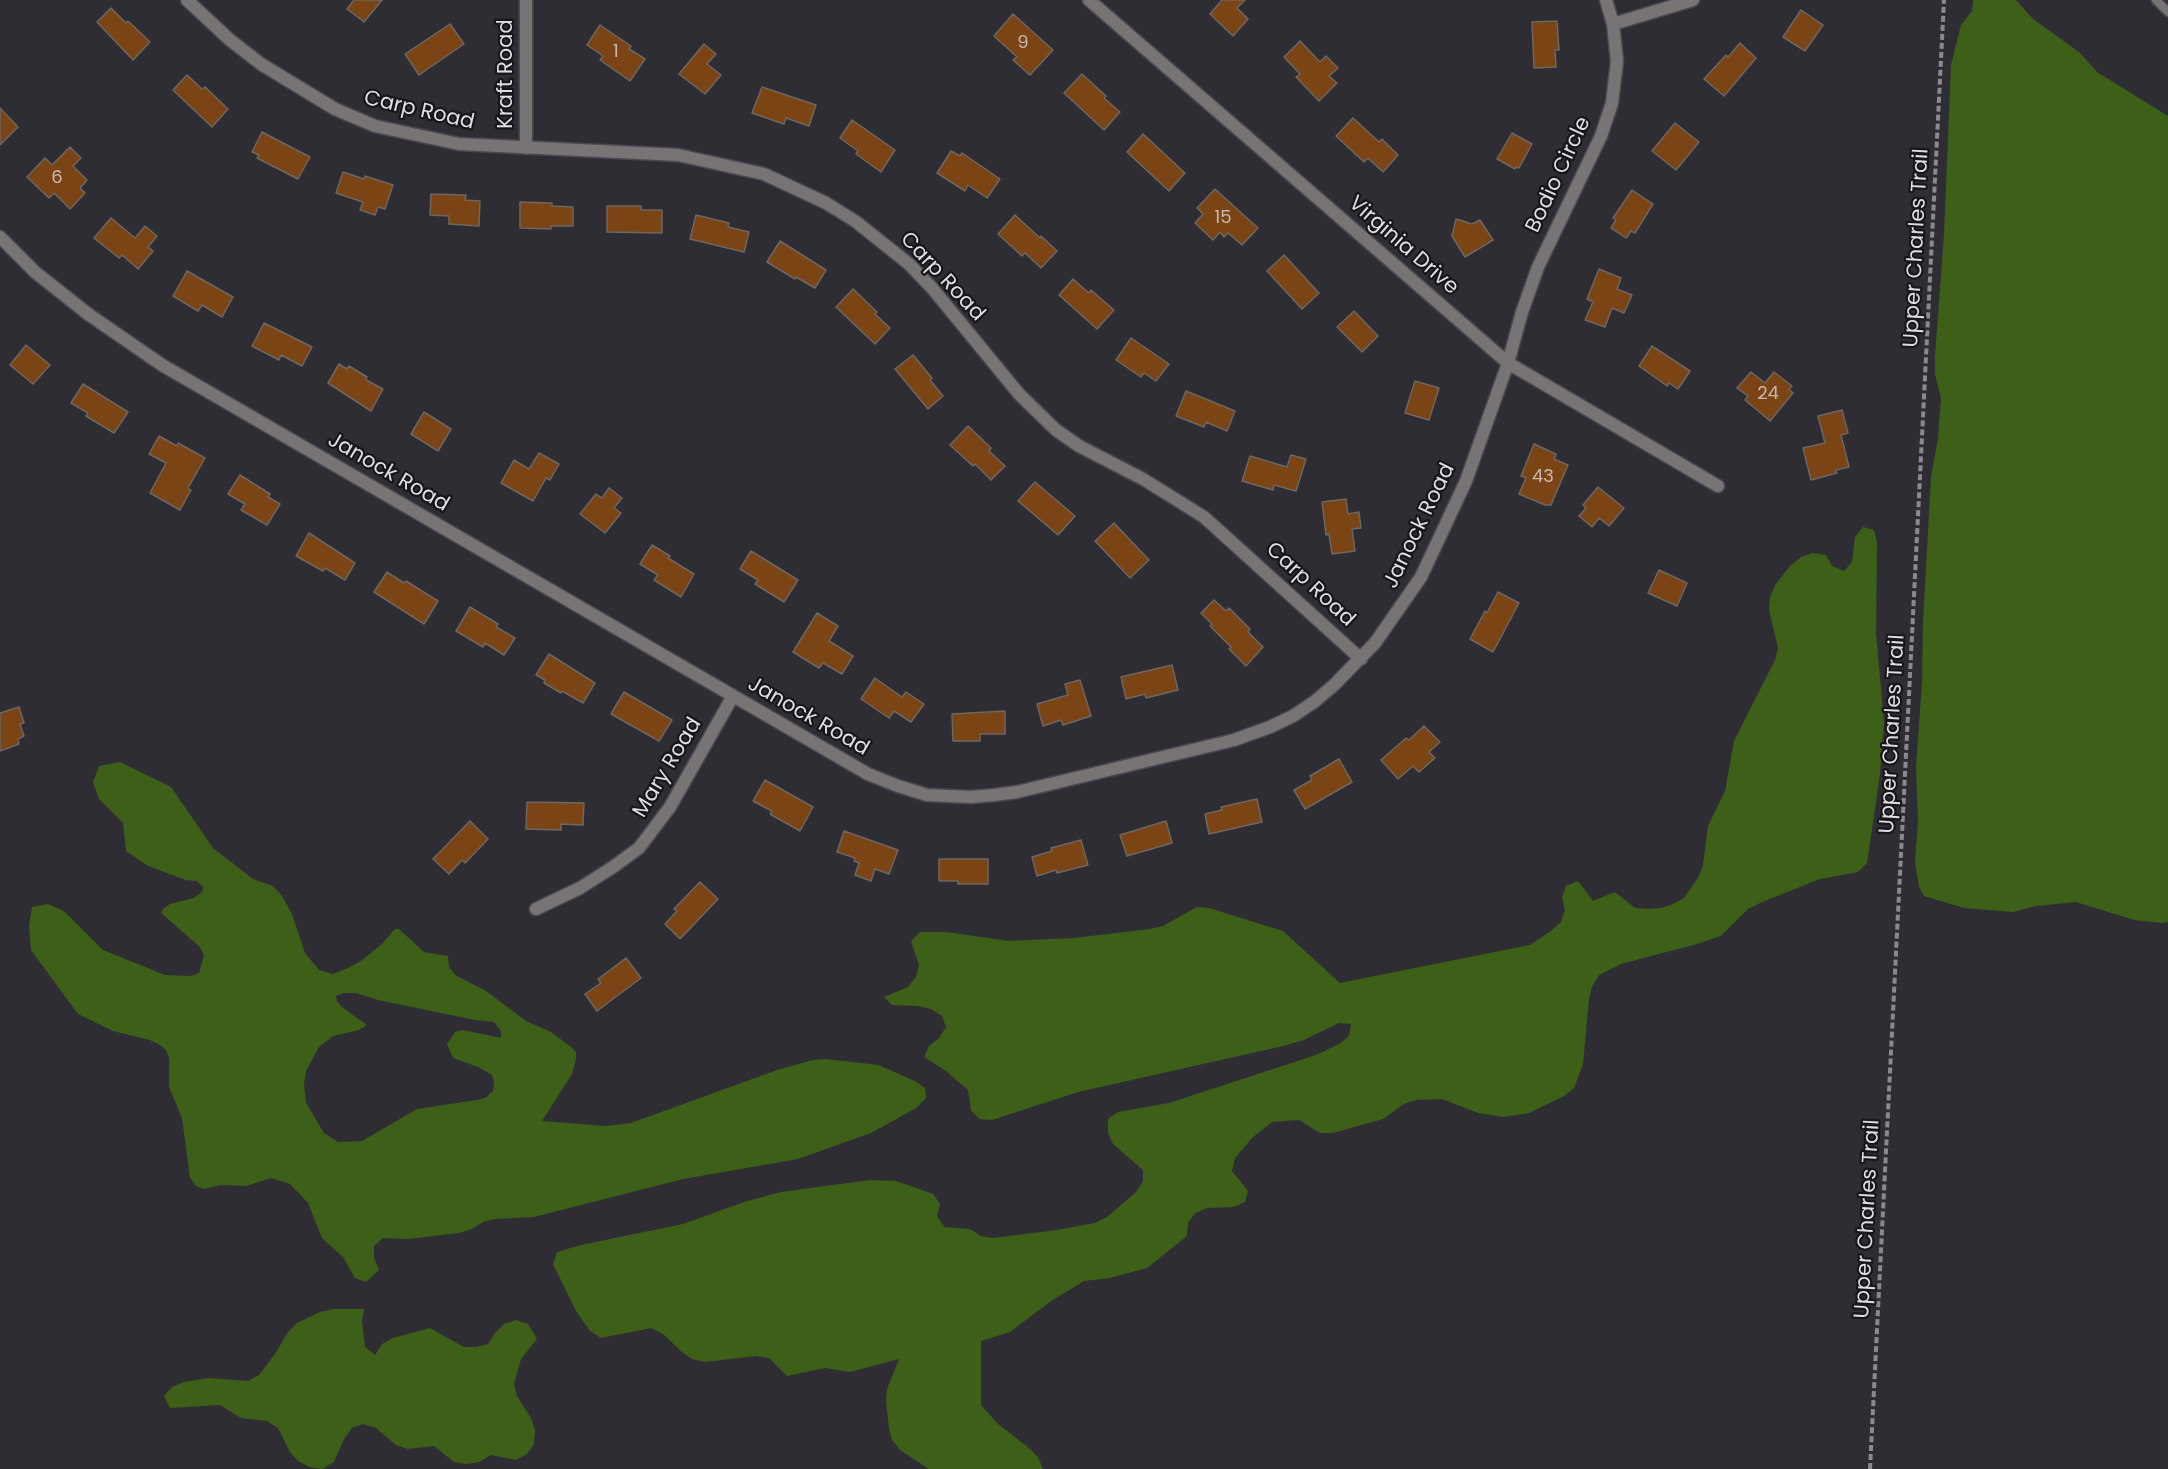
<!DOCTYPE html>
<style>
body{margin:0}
canvas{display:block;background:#2f2d34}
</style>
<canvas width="2168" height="1469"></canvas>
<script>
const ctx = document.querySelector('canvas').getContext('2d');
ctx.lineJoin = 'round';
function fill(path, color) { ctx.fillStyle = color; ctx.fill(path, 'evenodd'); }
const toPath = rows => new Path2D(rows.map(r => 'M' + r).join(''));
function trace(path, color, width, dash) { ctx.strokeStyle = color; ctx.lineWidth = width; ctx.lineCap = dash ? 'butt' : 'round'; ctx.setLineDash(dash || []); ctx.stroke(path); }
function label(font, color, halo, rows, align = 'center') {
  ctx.font = font + ' Poppins,sans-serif'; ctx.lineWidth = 4.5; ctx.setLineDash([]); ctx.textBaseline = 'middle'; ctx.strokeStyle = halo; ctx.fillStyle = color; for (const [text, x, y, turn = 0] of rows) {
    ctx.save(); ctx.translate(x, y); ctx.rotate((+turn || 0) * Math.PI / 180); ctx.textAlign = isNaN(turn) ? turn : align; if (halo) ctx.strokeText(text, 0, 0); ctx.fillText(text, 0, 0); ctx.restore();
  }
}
fill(toPath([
 [1973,0,2016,0,2033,19,2079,52,2097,72,2168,116,2168,922,2163,923,2134,920,2076,902,2036,906,2013,912,1964,908,1924,896,1919,887,1915,862,1918,822,1916,767,1922,683,1923,622,1931,477,1938,438,1941,398,1935,374,1935,356,1944,235,1951,65,1961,25,1972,11],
 [1863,527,1874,530,1877,542,1876,633,1884,722,1880,774,1867,863,1858,872,1820,879,1760,903,1748,909,1721,936,1697,944,1621,964,1599,975,1592,987,1589,999,1583,1064,1574,1088,1564,1096,1529,1113,1503,1117,1478,1113,1442,1099,1416,1100,1404,1104,1383,1119,1333,1133,1320,1133,1299,1120,1272,1122,1252,1138,1235,1158,1232,1171,1248,1191,1245,1202,1233,1207,1207,1208,1195,1213,1188,1223,1187,1236,1147,1268,1110,1278,1084,1281,1051,1301,1010,1332,981,1341,981,1405,998,1424,1029,1448,1038,1457,1043,1469,929,1469,900,1450,892,1440,889,1428,886,1402,887,1389,899,1359,850,1372,825,1368,787,1376,769,1358,756,1356,705,1362,692,1359,682,1352,663,1334,651,1328,601,1338,590,1331,576,1311,553,1264,557,1252,581,1245,683,1224,744,1202,781,1192,870,1180,896,1181,933,1194,940,1204,937,1216,944,1227,970,1229,981,1236,993,1238,1057,1230,1095,1223,1107,1217,1136,1192,1143,1181,1143,1170,1113,1144,1108,1133,1108,1119,1118,1112,1169,1103,1316,1055,1339,1044,1349,1036,1351,1024,1339,1023,1304,1040,1279,1047,1078,1092,992,1120,979,1119,971,1110,968,1090,946,1071,924,1057,929,1046,939,1038,946,1027,942,1016,931,1009,918,1006,892,1005,884,997,908,987,916,977,919,965,911,941,920,932,946,932,1009,941,1074,938,1150,929,1163,926,1197,907,1209,908,1283,931,1340,983,1530,945,1551,931,1561,922,1565,910,1562,898,1566,886,1578,881,1593,901,1615,892,1635,908,1648,909,1661,908,1673,904,1684,898,1699,876,1703,865,1708,826,1725,791,1734,741,1775,660,1778,648,1769,610,1770,597,1775,585,1791,565,1801,557,1813,553,1826,555,1832,566,1844,571,1852,562,1855,537],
 [120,762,171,787,213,848,253,879,273,886,282,896,292,914,305,953,319,970,333,974,348,968,361,961,382,944,395,929,399,929,424,952,448,956,449,967,455,975,486,991,526,1021,551,1032,571,1047,576,1052,576,1059,572,1074,542,1121,605,1126,631,1123,777,1070,813,1060,826,1059,878,1065,915,1081,925,1088,926,1098,916,1108,871,1133,798,1159,683,1179,534,1217,495,1219,483,1222,472,1229,459,1233,408,1239,383,1238,374,1246,374,1258,379,1270,366,1282,355,1278,343,1257,322,1238,308,1203,290,1184,271,1178,246,1186,220,1185,204,1189,196,1186,190,1178,182,1118,169,1087,169,1058,166,1050,160,1045,150,1040,113,1031,78,1014,31,950,29,925,32,907,48,904,64,911,103,950,165,975,191,976,199,973,204,955,200,947,161,913,163,909,170,904,194,898,202,892,203,887,197,881,186,880,148,866,126,851,123,823,99,799,93,782,99,766],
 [344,993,356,993,378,1000,475,1020,494,1022,501,1031,501,1038,463,1030,455,1032,447,1044,453,1058,478,1067,492,1075,494,1082,493,1091,485,1098,477,1100,417,1109,362,1141,338,1142,324,1133,306,1103,304,1084,306,1071,319,1047,333,1036,359,1030,367,1025,342,1007,337,1001,336,996],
 [333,1309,364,1309,362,1321,365,1347,375,1355,382,1344,393,1338,430,1328,464,1347,476,1347,488,1344,495,1333,504,1324,516,1320,528,1324,537,1339,521,1359,514,1384,517,1396,531,1418,535,1430,534,1444,527,1454,516,1460,491,1455,479,1462,466,1464,454,1462,434,1446,408,1449,396,1445,376,1428,363,1424,352,1428,344,1439,334,1462,322,1469,310,1467,298,1461,290,1452,278,1428,267,1421,241,1418,220,1405,170,1408,164,1396,172,1387,184,1382,209,1378,248,1381,259,1375,275,1354,288,1332,297,1323,320,1312]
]), '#3d5f18');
const building = toPath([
 [354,0,382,0,364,22,347,9,354,0],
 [1222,0,1245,0,1237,8,1248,19,1233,36,1210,14,1222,0],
 [111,8,126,23,128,21,150,42,133,60,97,22,111,8],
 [1801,10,1823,25,1805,51,1783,37,1801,10],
 [1013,14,1053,50,1030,75,1013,60,1017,57,994,36,1013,14],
 [1557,21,1559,50,1555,50,1556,67,1534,68,1532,22,1557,21],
 [450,24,464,44,419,75,405,54,450,24],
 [600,25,631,46,629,49,645,59,630,81,600,60,603,56,587,45,600,25],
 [1300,41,1320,62,1326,56,1338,68,1329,76,1337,83,1319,101,1296,77,1300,74,1284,57,1300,41],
 [1740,43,1756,58,1724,96,1704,79,1726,55,1728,57,1740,43],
 [704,44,716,54,707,64,721,75,705,94,679,74,704,44],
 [1082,74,1106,96,1104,98,1120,112,1104,130,1064,93,1082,74],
 [187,75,202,89,205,87,228,109,212,127,173,90,187,75],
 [762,87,816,105,809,126,786,118,784,124,752,113,762,87],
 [0,108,18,127,0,145,0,108],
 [1353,118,1379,142,1382,139,1398,155,1383,172,1368,158,1364,162,1336,136,1353,118],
 [852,120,895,150,881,172,856,154,858,151,840,138,852,120],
 [1675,123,1699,142,1676,170,1652,151,1675,123],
 [262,132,310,157,298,179,257,158,259,155,252,152,262,132],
 [1512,133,1532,144,1519,168,1516,167,1515,169,1497,159,1512,133],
 [1143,134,1185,173,1169,191,1127,152,1143,134],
 [70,147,81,158,73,166,87,180,80,188,85,193,70,209,54,193,49,198,27,177,45,158,52,165,70,147],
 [951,151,960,156,962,153,1000,179,987,198,968,185,965,191,937,173,951,151],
 [343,172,364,179,365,176,393,185,385,209,378,207,375,215,360,210,363,202,336,193,343,172],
 [1215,189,1258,228,1242,245,1228,233,1224,237,1220,232,1213,240,1195,223,1203,214,1197,208,1215,189],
 [1632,190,1653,204,1635,233,1631,231,1626,238,1611,228,1616,220,1613,218,1632,190],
 [431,194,466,195,465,200,480,201,479,226,449,224,449,216,430,215,431,194],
 [520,202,552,203,552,206,573,207,573,226,551,226,551,229,520,228,520,202],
 [607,206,641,206,641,210,662,210,662,233,607,232,607,206],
 [696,215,729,223,728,227,749,232,744,252,690,239,696,215],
 [1015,215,1040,238,1041,236,1057,251,1041,268,1025,253,1022,256,998,234,1015,215],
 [111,218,135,238,145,226,157,236,148,247,153,251,138,269,122,255,119,258,94,238,111,218],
 [1456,219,1472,224,1480,220,1493,240,1465,257,1452,236,1456,219],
 [780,241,826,270,815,288,796,277,795,279,767,262,780,241],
 [1284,255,1319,293,1302,309,1267,271,1284,255],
 [1599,269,1621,278,1617,289,1632,295,1624,313,1612,308,1605,327,1585,320,1593,302,1587,299,1599,269],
 [187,271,233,297,222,317,202,305,198,311,173,296,187,271],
 [1073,279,1089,293,1091,290,1114,310,1097,329,1059,295,1073,279],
 [853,289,877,312,875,314,890,328,875,344,836,307,853,289],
 [1354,311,1378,336,1362,352,1337,327,1354,311],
 [264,323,312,347,302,366,281,355,279,360,252,346,264,323],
 [1131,338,1169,364,1156,381,1144,373,1141,377,1116,360,1131,338],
 [26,345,50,365,33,384,10,365,26,345],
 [1652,346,1690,371,1678,389,1669,383,1667,386,1639,366,1652,346],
 [913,355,932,378,930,380,943,396,928,409,895,369,913,355],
 [339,364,347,369,349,366,367,377,366,380,383,389,371,411,328,383,339,364],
 [1751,372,1765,383,1774,372,1792,386,1789,389,1793,393,1770,421,1745,400,1748,396,1737,388,1751,372],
 [1415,381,1439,388,1429,420,1405,413,1415,381],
 [83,384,128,412,114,433,86,416,88,413,71,403,83,384],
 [1186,391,1235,411,1227,431,1206,422,1204,427,1176,416,1186,391],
 [1842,410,1848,433,1841,435,1849,467,1836,470,1837,473,1811,480,1803,448,1825,443,1818,416,1842,410],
 [424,412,451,429,438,451,411,434,424,412],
 [968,426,991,448,989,451,1005,466,991,480,975,464,973,466,950,445,968,426],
 [159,436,177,446,178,443,205,458,188,488,191,490,180,510,150,493,166,463,149,454,159,436],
 [1534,444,1556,454,1554,459,1568,465,1551,505,1545,505,1519,494,1526,478,1521,476,1534,444],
 [539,453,559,464,550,480,546,478,533,501,501,483,514,460,529,469,539,453],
 [1291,455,1306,459,1296,491,1274,485,1273,490,1242,481,1250,456,1287,467,1291,455],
 [240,475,270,494,268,497,280,504,267,525,241,510,245,504,228,494,240,475],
 [1035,482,1075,516,1058,535,1018,501,1035,482],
 [1598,487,1624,508,1609,526,1599,518,1592,527,1579,516,1586,508,1583,505,1598,487],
 [609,488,622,498,614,508,621,513,605,533,580,514,596,494,602,498,609,488],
 [1346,499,1348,514,1359,512,1361,528,1352,529,1355,551,1332,554,1329,534,1326,535,1322,502,1346,499],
 [1114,523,1149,560,1130,578,1095,541,1114,523],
 [309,533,355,563,345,580,325,568,323,571,296,556,309,533],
 [652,545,670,556,668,558,694,574,681,597,654,580,658,575,640,564,652,545],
 [751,551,798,580,784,602,755,584,758,580,740,569,751,551],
 [1659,570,1687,583,1677,606,1648,593,1659,570],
 [387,572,404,583,406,581,438,601,424,624,374,592,387,572],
 [1498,592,1519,603,1493,652,1470,639,1485,611,1487,613,1498,592],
 [1214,600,1226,611,1229,608,1250,629,1248,632,1263,647,1246,666,1229,649,1231,647,1210,626,1212,624,1201,613,1214,600],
 [470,607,498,624,496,627,515,638,504,655,485,643,483,647,456,631,470,607],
 [817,613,838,626,829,641,853,656,842,674,823,663,819,668,793,652,817,613],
 [549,654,595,683,583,703,562,691,561,693,544,683,545,680,536,675,549,654],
 [1172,665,1178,690,1146,698,1145,694,1126,699,1121,677,1172,665],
 [875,678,902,697,906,692,924,704,911,722,894,711,889,718,861,699,875,678],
 [1080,680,1091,716,1063,725,1061,720,1043,726,1037,704,1068,695,1065,684,1080,680],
 [624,692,672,720,659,741,611,714,624,692],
 [19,707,24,723,20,724,24,736,18,739,19,744,0,751,0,713,19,707],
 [1005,711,1005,734,980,734,980,741,953,741,952,714,1005,711],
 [1424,726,1440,742,1429,752,1435,758,1419,772,1413,766,1398,779,1381,760,1406,738,1409,740,1424,726],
 [1339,759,1352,782,1305,809,1294,790,1312,780,1310,776,1339,759],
 [765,780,813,807,800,831,770,814,772,811,753,801,765,780],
 [1257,799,1262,822,1209,834,1205,814,1222,810,1221,807,1257,799],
 [527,802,584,803,583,825,561,824,561,830,526,829,527,802],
 [470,821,488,839,465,863,462,860,449,874,433,859,470,821],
 [1166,821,1172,843,1127,856,1120,835,1166,821],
 [844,831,898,850,889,874,875,869,871,881,855,875,859,863,854,861,855,858,837,852,844,831],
 [1081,840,1088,865,1057,873,1056,870,1037,876,1032,857,1052,851,1051,848,1081,840],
 [939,859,988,859,988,884,958,884,958,881,939,881,939,859],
 [700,882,718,899,680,939,665,924,677,911,674,909,700,882],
 [626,958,641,978,597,1011,585,994,601,983,598,979,626,958]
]);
fill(building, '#7b4415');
trace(building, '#6d6661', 1.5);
const service = toPath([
 [2156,0,2168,12]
]);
const minor = toPath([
 [187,0,230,40,261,64,335,109,375,126,459,144,678,155,764,174,826,203,855,221,909,264,932,288,1019,394,1056,430,1079,446,1143,479,1204,517,1361,659],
 [1089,0,1508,363,1718,486],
 [1613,24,1693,0],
 [526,148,526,0],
 [0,237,35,272,88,314,162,365,868,774,898,786,927,795,971,797,994,795,1017,792,1234,740,1270,727,1293,716,1314,702,1334,685,1375,643,1421,577,1466,481,1508,363,1522,312,1538,267,1601,136,1612,103,1617,61,1613,24,1606,0],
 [536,909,580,888,613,867,639,848,670,807,733,696]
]);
trace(service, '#4b4950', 11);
trace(minor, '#4b4950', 15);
trace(toPath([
 [1870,1469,1944,0]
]), '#8a898f', 4, [6, 3]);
trace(service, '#787475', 8);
trace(minor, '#787475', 12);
label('18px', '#c6b8b0', null, [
 ["9",1023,43],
 ["1",616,52],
 ["6",57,178],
 ["15",1223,218],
 ["24",1768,394],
 ["43",1543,477]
]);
label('21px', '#dfdee3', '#171619', [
 ["Kraft Road",507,74,-90],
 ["Carp Road",419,111,13],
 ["Bodio Circle",1559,175,-65],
 ["Virginia Drive",1403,246,41],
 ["Upper Charles Trail",1917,248,-87],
 ["Carp Road",942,277,47],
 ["Janock Road",388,473,30],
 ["Janock Road",1420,526,-64],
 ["Carp Road",1310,585,43],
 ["Janock Road",808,717,30],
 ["Upper Charles Trail",1893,734,-87],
 ["Mary Road",668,768,-59],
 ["Upper Charles Trail",1868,1219,-87]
]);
</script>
